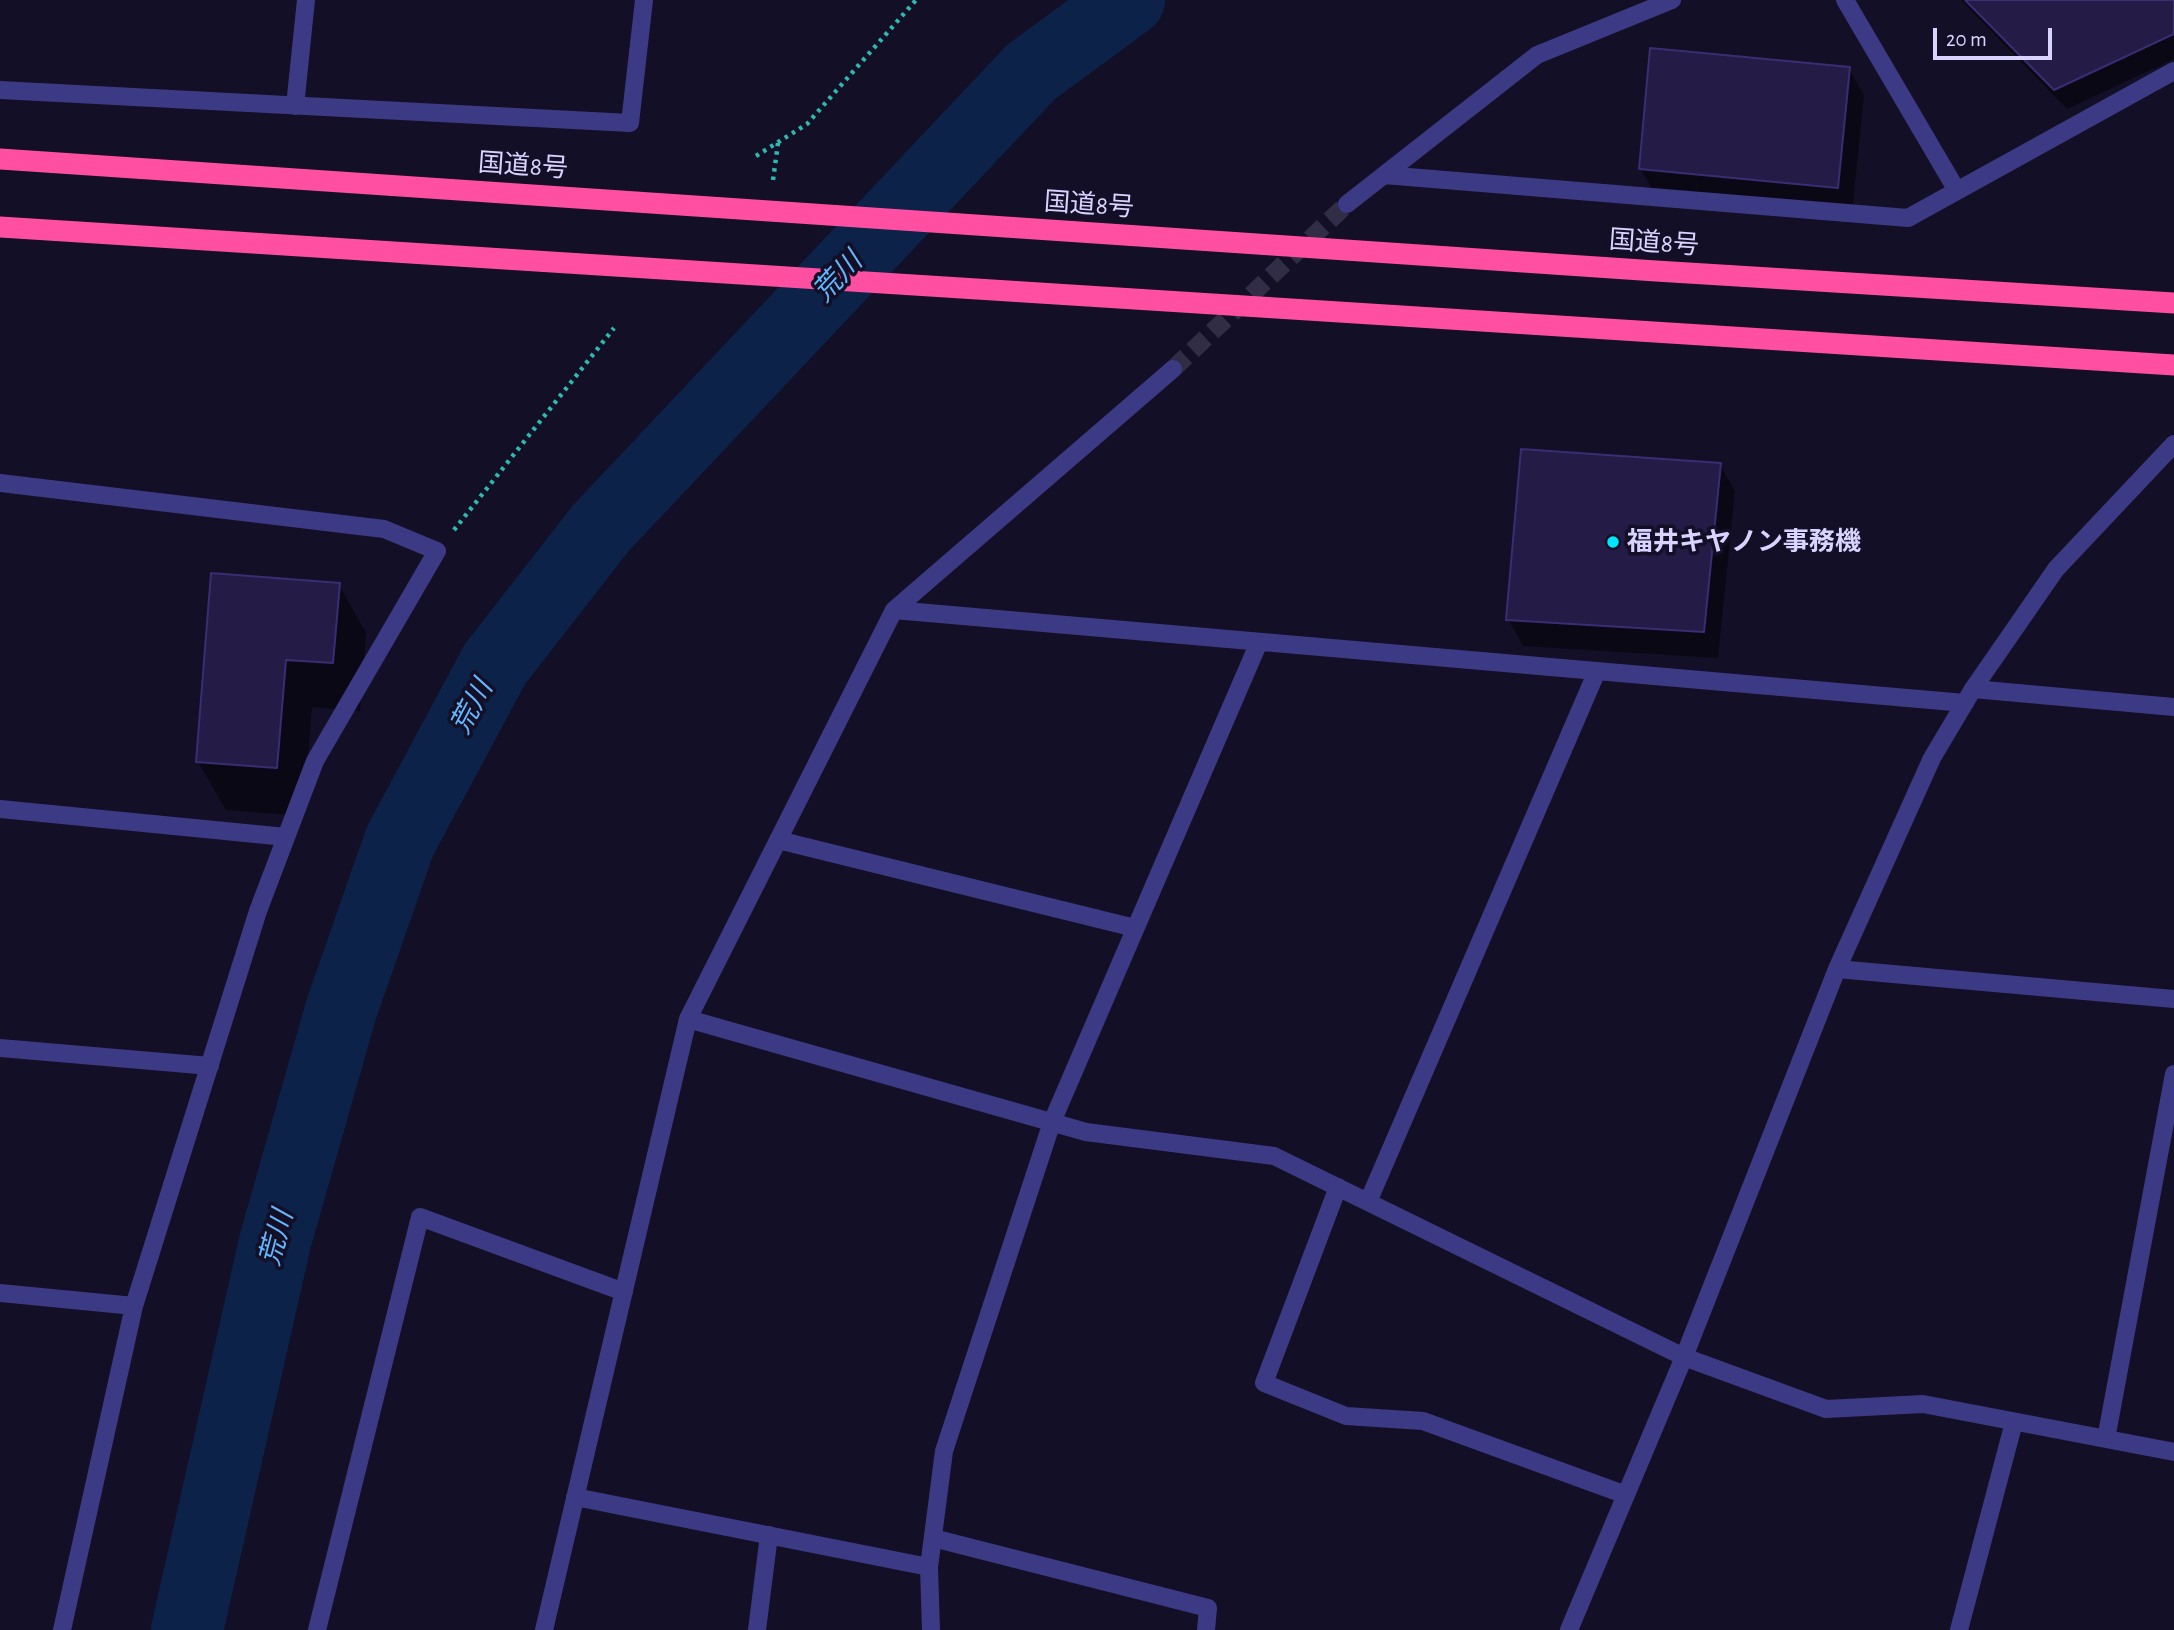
<!DOCTYPE html>
<meta charset="utf-8">
<style>
body{margin:0}
#map{position:relative;width:2174px;height:1630px;overflow:hidden;background:#130f26;font-family:"Alegreya Sans",sans-serif}
canvas{display:block}
.scale{position:absolute;left:1933px;top:28px;width:119px;height:32px;box-sizing:border-box;border:4px solid #d9d4ff;border-top:0;padding-left:9px;font-size:21px;line-height:24px;white-space:nowrap;color:#d9d4ff;-webkit-text-stroke:5px #130f26;paint-order:stroke}
</style>
<div id="map">
<canvas width="2174" height="1630"></canvas>
<div class="scale">20 m</div>
</div>
<script>
const ctx = document.querySelector('canvas').getContext('2d');
ctx.lineJoin = 'round';
function fill(path, color) { ctx.fillStyle = color; ctx.fill(path, 'evenodd'); }
const toPath = rows => new Path2D(rows.map(r => 'M' + r).join(''));
function trace(path, color, width, dash) { ctx.strokeStyle = color; ctx.lineWidth = width; ctx.lineCap = dash ? 'butt' : 'round'; ctx.setLineDash(dash || []); ctx.stroke(path); }
function label(font, color, halo, rows, align = 'center') {
  ctx.font = font + ' "Alegreya Sans","Noto Sans JP",sans-serif'; ctx.lineWidth = 7; ctx.setLineDash([]); ctx.textBaseline = 'middle'; ctx.strokeStyle = halo; ctx.fillStyle = color; for (const [text, x, y, turn = 0] of rows) {
    ctx.save(); ctx.translate(x, y); ctx.rotate((+turn || 0) * Math.PI / 180); ctx.textAlign = isNaN(turn) ? turn : align; if (halo) ctx.strokeText(text, 0, 0); ctx.fillText(text, 0, 0); ctx.restore();
  }
}
fill(toPath([
 [1961,0,2174,0,2174,59,2067,109],
 [1849,69,1864,95,1852,213,1655,194,1640,168],
 [1720,465,1735,491,1718,658,1523,646,1508,619],
 [339,585,366,633,360,711,312,707,303,816,226,810,198,762]
]), '#0007');
trace(toPath([
 [187,1630,275,1242,341,1010,400,841,495,664,601,528,1031,72,1129,0]
]), '#0c2248', 72);
const building = toPath([
 [1965,0,2174,0,2174,34,2054,90,1965,0],
 [1650,48,1850,67,1838,188,1639,169,1650,48],
 [1521,449,1721,463,1704,632,1506,620,1521,449],
 [211,573,340,583,333,663,286,660,277,768,196,762,211,573]
]);
fill(building, '#241b47');
trace(building, '#3b2d73', 2);
trace(toPath([
 [1173,369,1347,204]
]), '#312d47', 18, [18, 9]);
trace(toPath([
 [756,156,807,124,916,0],
 [773,180,778,143],
 [454,530,614,328]
]), '#2fb8b0', 4.5, [3.5, 5]);
trace(toPath([
 [1845,0,1956,189],
 [0,90,630,123,644,0],
 [295,106,306,0],
 [1384,175,1908,218,2174,71],
 [1347,204,1537,55,1672,0],
 [0,483,384,529,437,551,315,761,258,911,134,1306,62,1630],
 [894,610,1965,703],
 [1973,689,2174,707],
 [0,809,286,837],
 [778,840,1135,928],
 [1837,969,2174,999],
 [688,1019,1086,1132,1274,1156,1684,1357,1826,1409,1923,1404,2174,1452],
 [0,1048,210,1066],
 [1338,1187,1264,1383,1346,1416,1423,1421,1626,1495],
 [1368,1202,1597,671],
 [0,1293,134,1306],
 [2106,1439,2174,1074],
 [575,1497,929,1567],
 [933,1538,1208,1608,1206,1630],
 [317,1630,420,1217,624,1292],
 [544,1630,688,1019,894,610,1173,369],
 [757,1630,769,1535],
 [931,1630,929,1567,944,1451,1052,1122,1259,642],
 [1569,1630,1684,1357,1837,969,1932,758,1973,689,2056,569,2174,444],
 [1959,1630,2014,1422]
]), '#3d3a85', 18);
trace(toPath([
 [0,159,1656,271,2174,303],
 [0,227,2174,365]
]), '#ff4fa3', 21);
for (const [x, y, r, color] of [
 [1613,542,7,"#00e5ff"]
]) { const dot = new Path2D(); dot.arc(x, y, r, 0, 2 * Math.PI); ctx.fillStyle = color; ctx.fill(dot); trace(dot, '#130f26', 2.5); }
label('26px', '#d9d4ff', '#130f26', [
 ["国道8号",523,166,4],
 ["国道8号",1089,205,4],
 ["国道8号",1654,243,4]
]);
label('bold 26px', '#d9d4ff', '#130f26', [
 ["福井キヤノン事務機",1627,542]
], 'left');
label('italic 28px', '#62b6ff', '#130f26', [
 ["荒川",838,277,-47],
 ["荒川",472,707,-62],
 ["荒川",277,1238,-75]
]);
</script>
